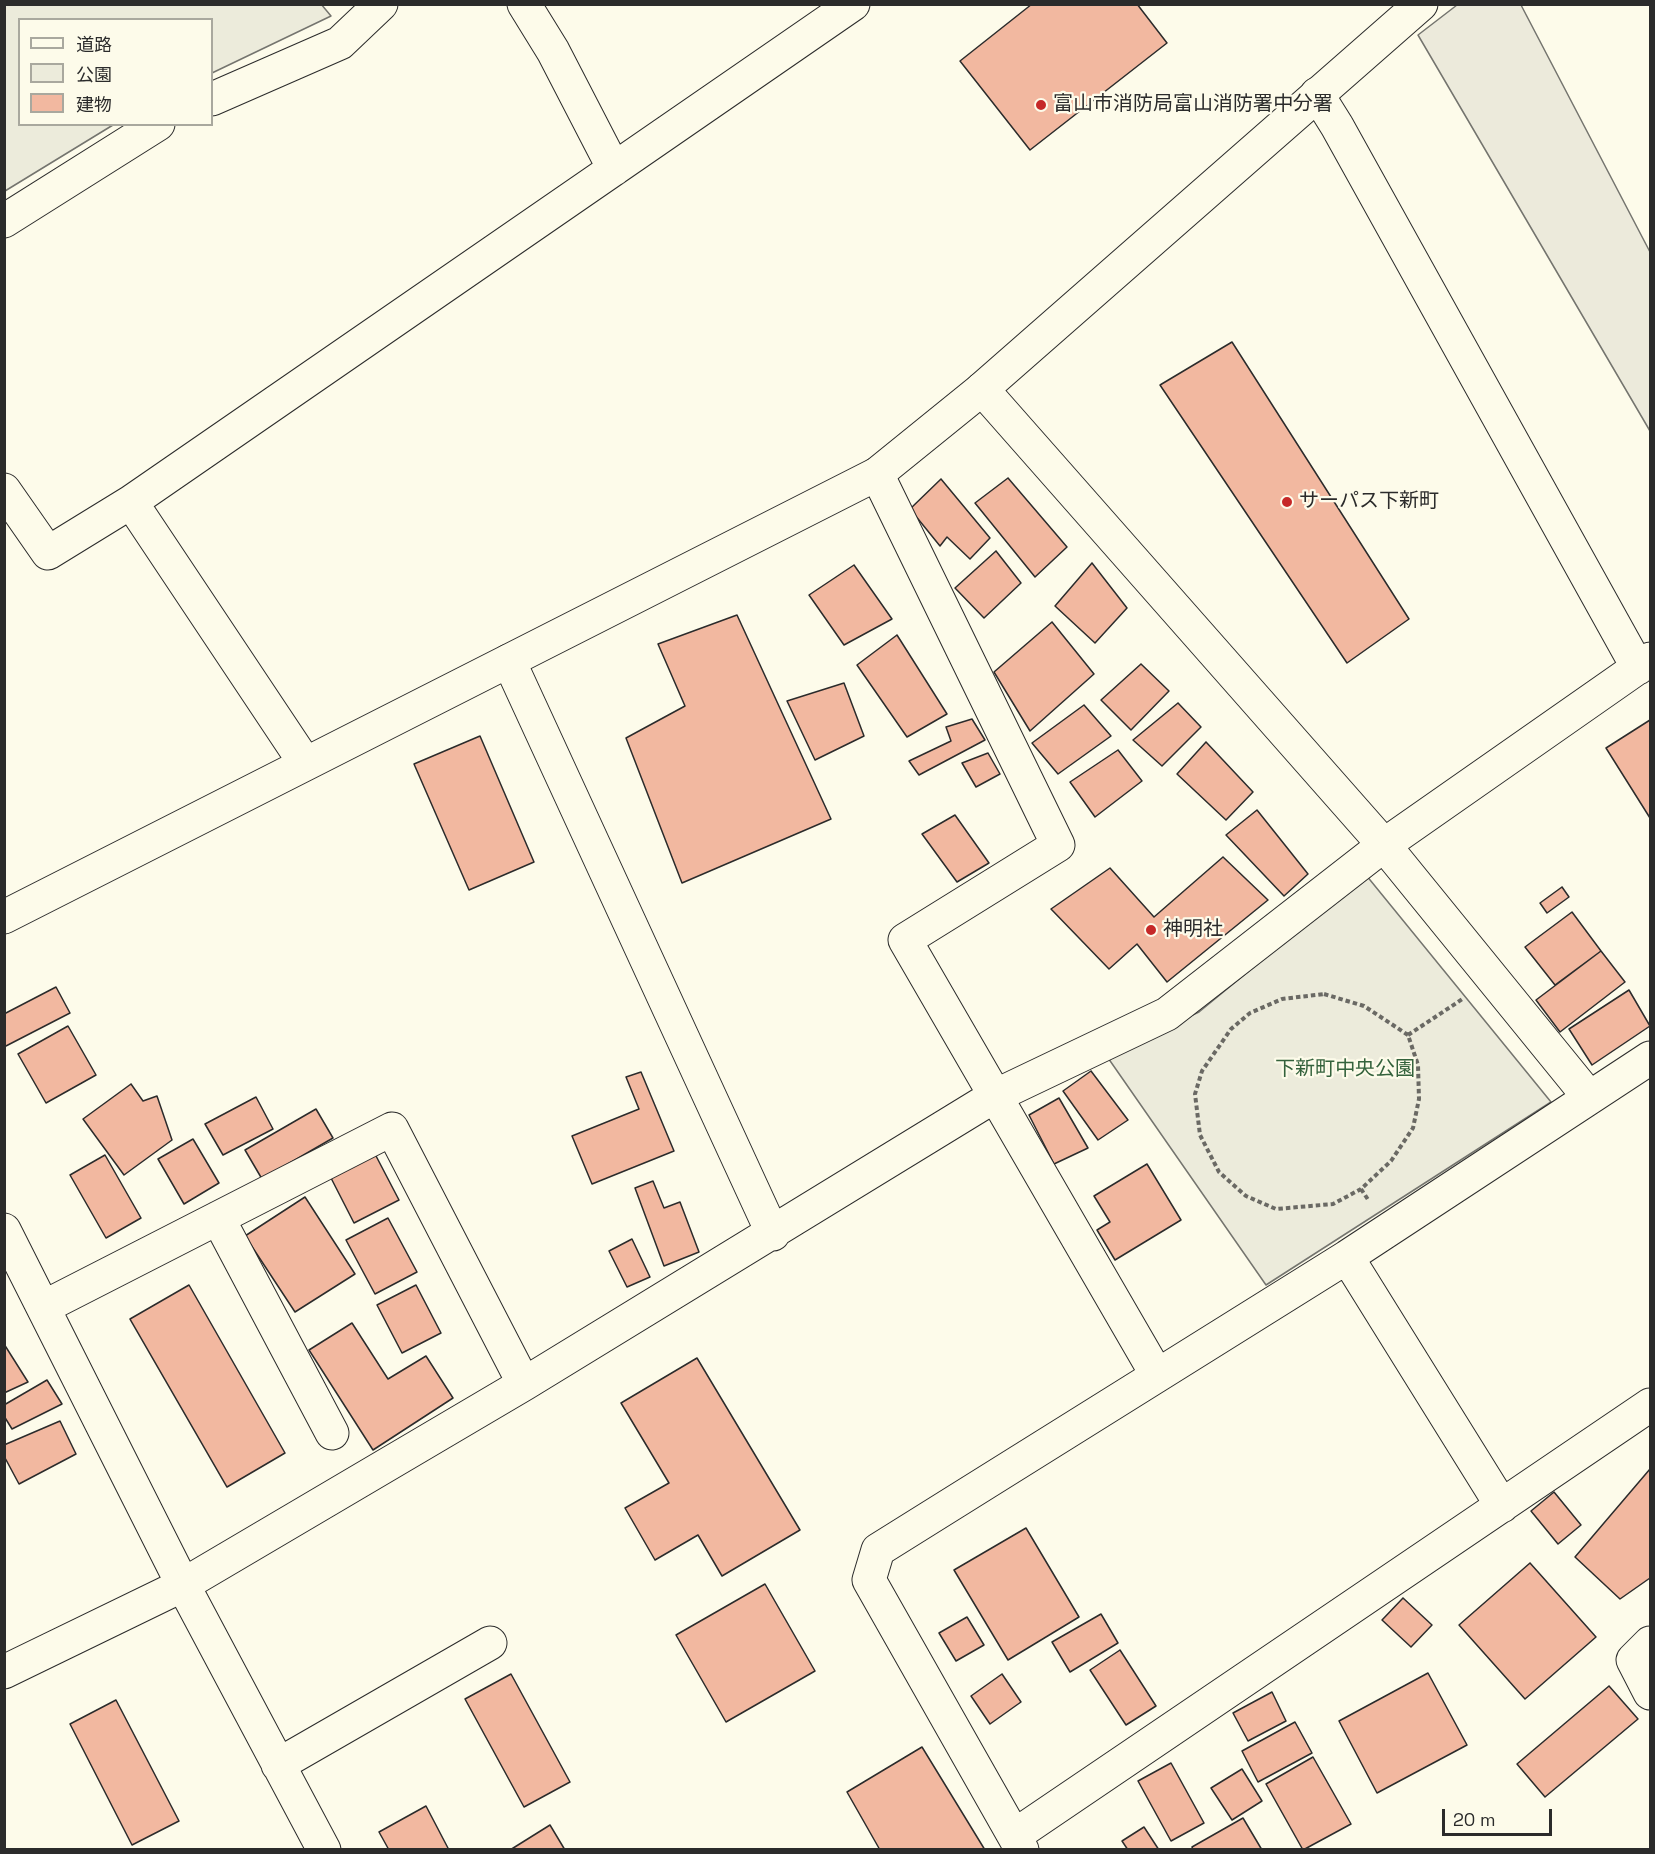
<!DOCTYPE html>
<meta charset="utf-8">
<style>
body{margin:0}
#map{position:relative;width:1655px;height:1854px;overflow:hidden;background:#fdfbea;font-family:"Space Grotesk","Noto Sans JP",sans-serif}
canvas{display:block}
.frame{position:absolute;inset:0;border:6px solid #2b2b2b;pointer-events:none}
.legend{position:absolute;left:18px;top:18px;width:195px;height:108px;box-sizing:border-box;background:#fdfbea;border:2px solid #a9a89e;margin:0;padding:8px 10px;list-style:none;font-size:18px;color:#2b2b2b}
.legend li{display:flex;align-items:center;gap:12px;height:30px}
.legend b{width:30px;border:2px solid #a9a89e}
.scale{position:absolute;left:1442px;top:1809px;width:110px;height:27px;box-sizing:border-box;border:3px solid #2b2b2b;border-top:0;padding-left:8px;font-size:18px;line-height:21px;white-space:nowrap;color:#2b2b2b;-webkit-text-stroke:4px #fdfbea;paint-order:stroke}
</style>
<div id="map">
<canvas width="1655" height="1854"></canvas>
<div class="frame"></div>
<ul class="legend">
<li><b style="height:8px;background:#fdfbea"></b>道路</li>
<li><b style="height:16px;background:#ecebdb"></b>公園</li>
<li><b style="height:16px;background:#f2b8a0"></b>建物</li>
</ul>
<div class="scale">20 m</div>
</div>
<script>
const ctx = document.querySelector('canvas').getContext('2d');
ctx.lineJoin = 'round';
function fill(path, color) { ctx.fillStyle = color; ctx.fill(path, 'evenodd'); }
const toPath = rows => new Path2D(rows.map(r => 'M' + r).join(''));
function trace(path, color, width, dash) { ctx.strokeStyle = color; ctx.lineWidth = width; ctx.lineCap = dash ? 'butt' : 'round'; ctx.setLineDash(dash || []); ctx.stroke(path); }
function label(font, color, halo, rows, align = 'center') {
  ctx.font = font + ' "Space Grotesk","Noto Sans JP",sans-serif'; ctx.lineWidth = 4.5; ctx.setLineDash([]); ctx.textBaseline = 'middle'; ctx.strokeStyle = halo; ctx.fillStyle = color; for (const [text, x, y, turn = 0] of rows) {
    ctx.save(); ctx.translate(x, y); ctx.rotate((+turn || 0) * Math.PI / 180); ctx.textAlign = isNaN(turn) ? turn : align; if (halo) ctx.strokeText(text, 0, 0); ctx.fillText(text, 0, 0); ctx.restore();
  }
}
const green = toPath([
 [321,4,331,16,212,73,212,20,20,20,20,124,113,125,5,191,5,5,321,4],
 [1366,875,1551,1102,1266,1285,1106,1055,1199,1012,1366,875]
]);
fill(green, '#ecebdb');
trace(green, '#74746e', 1.5);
const parking = toPath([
 [1457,5,1521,5,1650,252,1650,431,1418,35,1457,5]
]);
fill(parking, '#eceadb');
trace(parking, '#74746e', 1.5);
const building = toPath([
 [1032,4,1137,4,1167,43,1030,150,960,61,1032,4],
 [1232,342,1409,619,1347,663,1160,385,1232,342],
 [1008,478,1067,547,1035,577,975,503,1008,478],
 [941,479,990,538,970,559,947,537,940,546,910,509,941,479],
 [996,551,1021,583,984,618,955,588,996,551],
 [1092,563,1127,608,1095,643,1055,606,1092,563],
 [854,565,892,619,844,645,809,595,854,565],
 [737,615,831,819,682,883,626,738,685,706,658,644,737,615],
 [1052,622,1094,674,1030,731,994,672,1052,622],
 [897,635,947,714,907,737,857,665,897,635],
 [1141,664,1169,691,1131,730,1101,700,1141,664],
 [844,683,864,736,815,760,787,701,844,683],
 [1178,703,1201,727,1162,766,1133,740,1178,703],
 [1084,705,1111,736,1058,774,1032,743,1084,705],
 [972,719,985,740,919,775,909,761,951,741,946,727,972,719],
 [1650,720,1650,818,1606,748,1650,720],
 [480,736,534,862,469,890,414,764,480,736],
 [1206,742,1253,792,1226,820,1177,774,1206,742],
 [1118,750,1142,781,1095,817,1070,782,1118,750],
 [988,753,1000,774,976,787,962,763,988,753],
 [1257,810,1308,874,1284,896,1226,835,1257,810],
 [955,815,989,863,957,882,922,834,955,815],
 [1223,857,1268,900,1167,982,1137,944,1109,969,1051,909,1110,868,1154,917,1223,857],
 [1562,887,1569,897,1547,913,1540,903,1562,887],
 [1572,912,1601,951,1555,985,1525,947,1572,912],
 [1601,951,1625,982,1560,1032,1536,1000,1601,951],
 [56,987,70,1013,4,1047,4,1014,56,987],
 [1629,990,1650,1026,1592,1065,1569,1029,1629,990],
 [68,1026,96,1075,46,1103,18,1054,68,1026],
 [1091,1071,1128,1120,1098,1140,1063,1091,1091,1071],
 [641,1072,674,1151,592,1184,572,1136,639,1109,626,1077,641,1072],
 [131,1084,143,1101,157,1096,172,1140,124,1175,83,1119,131,1084],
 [256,1097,273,1129,223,1155,205,1124,256,1097],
 [1059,1098,1088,1148,1054,1164,1029,1115,1059,1098],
 [316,1109,333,1138,262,1179,245,1150,316,1109],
 [193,1139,219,1183,184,1204,158,1159,193,1139],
 [375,1154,399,1200,354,1223,331,1178,375,1154],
 [105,1155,141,1218,106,1238,70,1175,105,1155],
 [1147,1164,1181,1220,1115,1260,1097,1230,1110,1222,1094,1196,1147,1164],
 [653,1181,664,1208,680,1202,699,1252,664,1266,635,1188,653,1181],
 [305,1197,355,1274,295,1312,245,1236,305,1197],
 [388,1218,417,1272,375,1294,346,1240,388,1218],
 [632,1239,650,1277,627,1287,609,1251,632,1239],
 [189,1285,285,1453,227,1487,130,1319,189,1285],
 [416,1285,441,1333,402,1353,377,1305,416,1285],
 [352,1323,388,1379,426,1356,453,1398,373,1450,309,1350,352,1323],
 [4,1344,28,1382,4,1393,4,1344],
 [697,1358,800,1530,722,1576,698,1535,655,1560,625,1508,669,1483,621,1403,697,1358],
 [47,1380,62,1404,12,1429,4,1416,4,1405,47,1380],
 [60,1421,76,1454,19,1484,4,1456,4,1445,60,1421],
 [1650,1469,1650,1578,1620,1599,1575,1557,1650,1469],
 [1554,1492,1581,1525,1558,1544,1531,1511,1554,1492],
 [1026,1528,1079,1617,1008,1660,954,1570,1026,1528],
 [1530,1563,1596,1637,1525,1699,1459,1625,1530,1563],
 [765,1584,815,1671,726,1722,676,1635,765,1584],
 [1403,1598,1432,1625,1411,1647,1382,1620,1403,1598],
 [1101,1614,1118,1643,1070,1672,1052,1642,1101,1614],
 [967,1617,984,1645,956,1661,939,1633,967,1617],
 [1120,1650,1156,1706,1126,1725,1090,1670,1120,1650],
 [1428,1673,1467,1745,1377,1793,1339,1721,1428,1673],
 [511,1674,570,1782,524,1807,465,1699,511,1674],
 [1002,1674,1021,1702,990,1724,971,1696,1002,1674],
 [1609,1686,1638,1719,1545,1797,1517,1764,1609,1686],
 [1272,1692,1286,1721,1248,1741,1233,1713,1272,1692],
 [116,1700,179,1821,132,1845,70,1724,116,1700],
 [1295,1722,1312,1753,1258,1782,1242,1751,1295,1722],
 [922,1747,985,1850,880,1850,847,1792,922,1747],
 [1313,1757,1351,1824,1303,1850,1266,1784,1313,1757],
 [1171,1763,1204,1823,1171,1841,1138,1781,1171,1763],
 [1242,1769,1262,1801,1232,1820,1211,1788,1242,1769],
 [426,1806,449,1850,389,1850,379,1832,426,1806],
 [1243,1818,1262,1850,1193,1850,1192,1847,1243,1818],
 [550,1825,565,1850,510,1850,550,1825],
 [1144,1827,1159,1850,1128,1850,1122,1841,1144,1827]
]);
fill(building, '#f2b8a0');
trace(building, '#2b2b2b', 1.5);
const minor = toPath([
 [524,4,553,51,614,169],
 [1317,94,1337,126,1638,668],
 [212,99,340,43,381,4],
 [4,221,158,124],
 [982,389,1384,845,1589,1097],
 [877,474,1058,845,905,940,1157,1375],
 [4,490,48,553,131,502],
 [509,661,773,1234],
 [305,763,131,502,853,4],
 [218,1218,332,1433],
 [4,1230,183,1585,324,1850],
 [1347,1257,1502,1506],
 [44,1307,392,1129,524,1384],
 [1650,1643,1633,1660,1650,1693],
 [4,1672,183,1585,524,1384,993,1097,1167,1014,1384,845,1650,659],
 [278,1765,490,1643],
 [1014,1836,1650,1405],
 [1022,1850,869,1580,878,1550,1347,1257,1650,1058]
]);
const tertiary = toPath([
 [4,917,877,474,982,389,1421,4]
]);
trace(minor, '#2b2b2b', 35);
trace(tertiary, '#2b2b2b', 35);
trace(toPath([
 [1324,994,1364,1006,1408,1035,1418,1065,1419,1099,1413,1128,1391,1161,1361,1189,1333,1204,1276,1209,1246,1196,1219,1172,1200,1135,1195,1094,1202,1071,1231,1029,1250,1013,1282,999,1324,994],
 [1408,1035,1464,998],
 [1361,1189,1369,1201]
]), '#6a6964', 4, [4.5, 3]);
trace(minor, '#fdfbea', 33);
trace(tertiary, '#fdfbea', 33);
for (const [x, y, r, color] of [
 [1041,105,6,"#c62828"],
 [1287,502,6,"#c62828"],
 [1151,930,6,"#c62828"]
]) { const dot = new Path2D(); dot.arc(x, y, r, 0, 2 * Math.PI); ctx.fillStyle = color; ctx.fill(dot); trace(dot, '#fdfbea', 2); }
label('20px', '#2b2b2b', '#fdfbea', [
 ["富山市消防局富山消防署中分署",1053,105],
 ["サーパス下新町",1299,502],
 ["神明社",1163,930]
], 'left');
label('20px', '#34623c', '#fdfbea', [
 ["下新町中央公園",1345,1070]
]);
</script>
